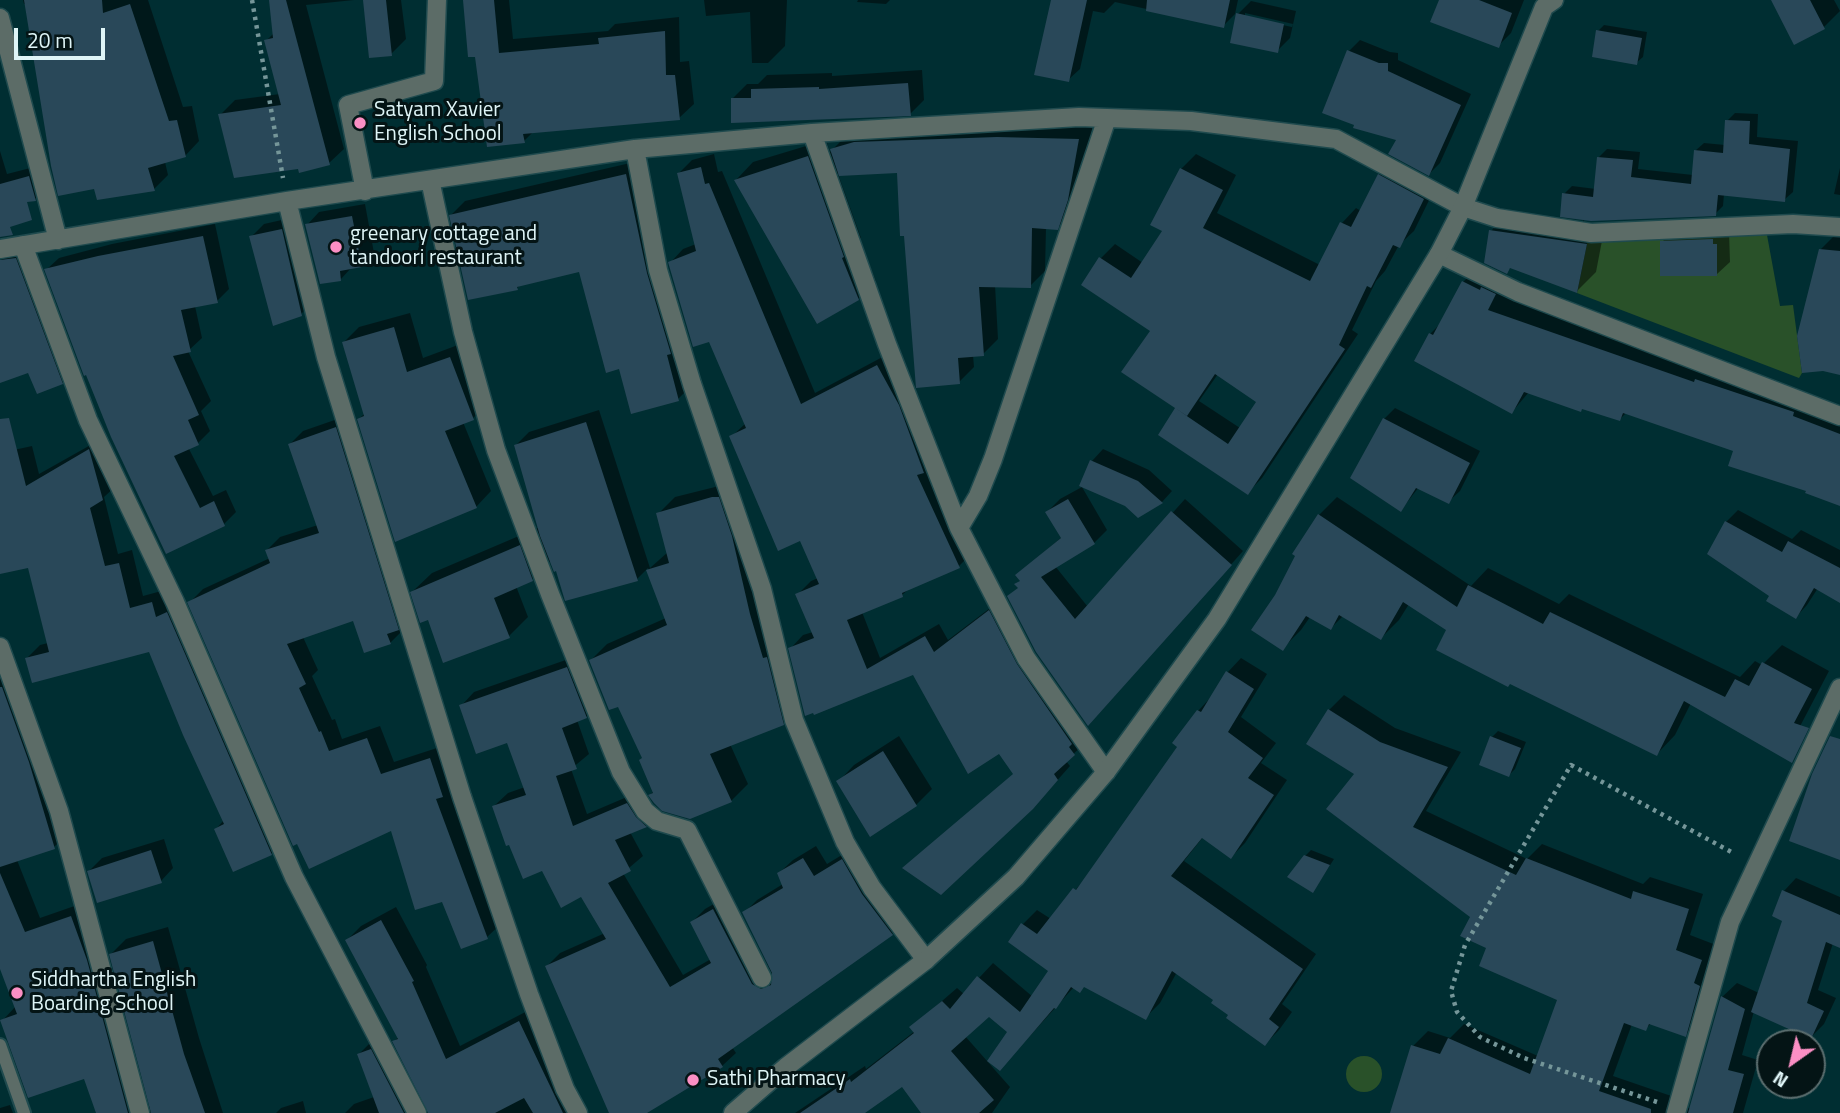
<!DOCTYPE html>
<style>
body{margin:0}
#map{position:relative;width:1840px;height:1113px;overflow:hidden;background:#002e32;font-family:"Titillium Web",sans-serif}
canvas{display:block}
.north{position:absolute;left:1756px;top:1029px;width:70px;height:70px;box-sizing:border-box;background:#041415;border:2px solid #5c6e6f;border-radius:50%;rotate:214deg;font-size:19px;font-weight:700;line-height:28px;text-align:center;color:#dff5f7}
.north::after{content:'';display:block;margin:auto;width:24px;height:32px;background:#fb8fc4;clip-path:polygon(50% 0,100% 100%,50% 72%,0 100%)}
.scale{position:absolute;left:14px;top:28px;width:91px;height:32px;box-sizing:border-box;border:4px solid #dff5f7;border-top:0;padding-left:9px;font-size:21px;line-height:24px;white-space:nowrap;color:#dff5f7;-webkit-text-stroke:5px #041415;paint-order:stroke}
</style>
<div id="map">
<canvas width="1840" height="1113"></canvas>
<div class="north">N</div>
<div class="scale">20 m</div>
</div>
<script>
const ctx = document.querySelector('canvas').getContext('2d');
ctx.lineJoin = 'round';
function fill(path, color) { ctx.fillStyle = color; ctx.fill(path, 'evenodd'); }
const toPath = rows => new Path2D(rows.map(r => 'M' + r).join(''));
function trace(path, color, width, dash) { ctx.strokeStyle = color; ctx.lineWidth = width; ctx.lineCap = dash ? 'butt' : 'round'; ctx.setLineDash(dash || []); ctx.stroke(path); }
function label(font, color, halo, rows, align = 'center') {
  ctx.font = font + ' "Titillium Web",sans-serif'; ctx.lineWidth = 6; ctx.setLineDash([]); ctx.textBaseline = 'middle'; ctx.strokeStyle = halo; ctx.fillStyle = color; for (const [text, x, y, turn = 0] of rows) {
    ctx.save(); ctx.translate(x, y); ctx.rotate((+turn || 0) * Math.PI / 180); ctx.textAlign = isNaN(turn) ? turn : align; if (halo) ctx.strokeText(text, 0, 0); ctx.fillText(text, 0, 0); ctx.restore();
  }
}
fill(toPath([
 [1767,235,1780,306,1793,305,1802,373,1799,378,1577,293,1588,239],
 '1346 1074a18 18 0 1 1 36 0a18 18 0 1 1-36 0Z'
]), '#295129');
fill(toPath([
 [23,0,148,0,183,107,192,106,199,141,185,156,165,162,168,175,154,189,26,4,24,4],
 [271,0,354,0,306,5,344,149,329,163,220,115,235,100,280,94,266,41,274,33],
 [364,0,401,0,406,39,391,54],
 [465,0,509,0,513,39,608,31,615,24,679,17,680,62,689,61,694,104,679,118,534,131,524,141,477,55],
 [704,0,787,0,785,46,768,63,752,63,750,12,706,16],
 [858,0,890,0,886,4,857,2],
 [1053,0,1238,0,1235,14,1223,26,1115,2,1104,13,1093,11,1080,69,1068,80],
 [1441,0,1524,0,1511,33,1498,46],
 [1773,0,1834,0,1840,11,1824,27],
 [1251,1,1296,11,1290,38,1277,51,1238,14],
 [1245,13,1293,24,1292,27,1245,17],
 [1604,25,1647,32,1643,57,1636,63,1598,31],
 [1360,40,1390,52,1398,53,1398,60,1471,94,1440,163,1429,174,1398,138,1349,51],
 [922,70,924,100,910,114,732,99,747,84,758,84,767,75,832,73,832,76],
 [1735,113,1758,114,1757,137,1798,141,1793,192,1784,200,1724,194,1723,206,1715,214,1584,220,1584,222,1605,225,1596,272,1577,291,1511,267,1506,272,1491,231,1510,211,1583,222,1584,219,1564,194,1572,186,1596,189,1599,157,1607,149,1640,152,1638,169,1693,175,1695,151,1704,143,1725,145,1727,121],
 [1093,124,1082,183,1072,213,1057,228,1046,228,1045,271,1030,286,995,285,998,339,983,354,973,355,974,367,959,382,905,234,898,171,838,174,861,238,859,239,876,281,858,299,736,180,753,162,826,140,830,152,847,135],
 [0,151,7,174,42,165,47,187,35,199,0,210],
 [714,154,718,172,722,171,815,393,890,353,972,553,959,566,910,588,902,595,862,612,880,658,939,624,948,640,1002,599,1029,651,1087,741,1066,761,1070,766,1046,793,1015,773,999,752,914,673,815,713,790,649,803,635,813,632,798,594,811,581,818,578,801,538,731,437,746,423,710,340,670,263,683,249,696,244,679,173,692,160],
 [1196,154,1236,175,1217,213,1320,265,1342,223,1356,208,1361,211,1379,175,1394,161,1437,184,1414,231,1399,245,1385,271,1376,281,1352,330,1358,334,1262,478,1248,492,1160,434,1178,408,1152,330,1083,284,1101,258,1115,244,1143,263,1164,230,1153,224,1181,169],
 [1218,374,1258,402,1240,428,1199,401],
 [639,161,692,385,678,399,620,367,580,270,521,284,517,288,451,215,465,201],
 [1840,168,1840,195,1834,194],
 [365,204,374,253,361,266,352,267,341,279,307,225,319,212],
 [295,217,314,301,301,314,251,237,264,224],
 [215,224,229,289,217,301,195,306,202,338,188,351,211,401,201,411,210,431,198,443,188,447,213,496,226,490,236,512,224,524,167,551,46,270,59,258,112,244],
 [1675,229,1729,232,1730,262,1717,274,1662,242],
 [1837,233,1840,233,1840,373,1820,250],
 [28,247,74,370,62,383,29,370,0,381,0,261,7,254],
 [1478,267,1509,279,1501,295,1840,414,1840,504,1808,490,1735,450,1626,413,1620,419,1529,392,1512,412,1430,334,1441,323,1463,282],
 [410,313,423,358,466,342,489,403,473,418,463,422,491,491,476,507,359,419,365,413,344,342,359,327],
 [1395,408,1480,451,1460,491,1448,502,1419,487,1401,510,1384,419],
 [599,410,650,568,668,552,658,514,675,497,735,482,748,519,780,643,800,706,783,723,730,744,748,784,731,801,650,795,654,791,643,758,619,704,591,660,607,644,666,618,648,568,637,579,557,569,551,560,532,579,516,586,528,617,509,636,429,618,412,592,432,573,540,527,516,445,529,432],
 [349,415,403,630,390,643,354,619,303,637,318,670,312,676,332,720,335,719,342,739,380,726,394,762,443,746,455,782,450,788,501,924,487,937,462,947,443,900,392,829,190,602,203,589,270,558,267,550,280,537,318,525,290,444,303,431],
 [103,438,116,486,104,497,118,554,132,550,143,596,165,590,284,840,271,854,216,829,224,820,150,650,27,658,40,645,48,643,30,566,0,573,0,453,32,446,39,474],
 [1103,449,1149,470,1172,491,1162,502,1126,505,1081,485,1092,461],
 [1082,487,1107,530,1094,543,1055,566,1088,607,1185,499,1243,551,1101,711,1017,584,1021,580,1017,575,1062,537,1047,512,1060,499],
 [1337,497,1471,586,1488,568,1559,604,1569,594,1740,677,1755,661,1762,665,1782,645,1829,671,1796,734,1691,703,1675,735,1657,754,1409,604,1399,620,1381,638,1343,616,1331,628,1310,617,1301,630,1282,649,1276,596,1319,515],
 [1738,510,1792,539,1801,530,1840,550,1840,601,1818,588,1807,605,1796,617,1771,595,1726,522],
 [580,655,600,704,586,717,577,720,589,754,571,769,587,814,641,791,649,804,658,813,646,826,630,832,643,856,623,873,683,975,711,959,692,922,705,909,726,897,765,971,773,976,744,913,757,900,783,884,779,873,793,860,816,846,827,864,855,847,875,880,905,920,892,934,732,1047,736,1053,722,1066,644,1113,611,1113,547,966,560,953,605,933,582,895,543,869,494,806,508,793,525,787,508,741,461,706,474,692],
 [1241,658,1267,674,1241,717,1276,743,1261,763,1287,780,1245,843,1231,857,1203,837,1184,861,1316,954,1282,1004,1292,1012,1279,1030,1265,1044,1215,999,1177,972,1160,1003,1146,1017,1085,985,1074,987,1000,1069,1009,1032,989,1015,965,1036,1010,1087,992,1113,923,1113,903,1085,862,1113,795,1113,865,1066,866,1069,915,1031,912,1027,957,988,964,994,993,963,1033,997,1051,970,1010,942,1023,924,1037,910,1051,919,1088,875,1180,746,1198,711,1212,696,1227,673],
 [0,672,69,832,54,847,17,860,40,918,86,902,144,1101,153,1109,111,954,126,939,168,927,199,1038,223,1113,97,1113,85,1077,2,1021,16,1006,0,964],
 [1344,695,1395,728,1461,752,1426,811,1527,859,1542,844,1643,884,1650,877,1703,894,1690,935,1716,945,1708,968,1714,971,1700,1020,1685,1035,1651,1023,1646,1029,1632,1024,1613,1076,1680,1099,1682,1105,1691,1109,1722,997,1737,983,1759,993,1784,920,1784,891,1796,878,1840,897,1840,943,1833,943,1818,990,1836,998,1824,1024,1811,1037,1754,1011,1742,1055,1758,1060,1743,1113,1392,1113,1413,1046,1428,1031,1450,1038,1464,1024,1538,1056,1559,999,1489,947,1473,917,1357,774,1329,710],
 [1498,731,1526,742,1515,769,1509,775,1492,737],
 [899,736,932,789,916,805,870,834,839,781,854,765],
 [164,839,173,868,161,881,89,871,102,858],
 [1311,850,1334,859,1318,884,1305,856],
 [396,907,427,965,426,967,460,1046,533,1008,583,1113,345,1113,354,1104,374,1097,359,1054,373,1040,424,1109,430,1109,394,1041,399,1037,347,940,361,926],
 [303,1101,306,1113,276,1113,281,1108],
 [10,1105,13,1113,0,1113,0,1108]
]), '#0007');
fill(toPath([
 [24,0,102,0,103,13,130,4,169,121,177,120,186,157,148,168,155,191,97,200,94,189,58,196,51,166],
 [269,0,286,0,330,165,299,173,298,169,234,178,218,114,281,105,264,40,273,38],
 [363,0,386,0,392,56,369,58],
 [463,0,494,0,499,53,599,44,598,38,665,31,666,75,675,75,680,120,523,134,525,143,487,147,475,57,468,57],
 [1051,0,1087,0,1069,82,1034,75],
 [1147,0,1230,0,1224,28,1146,11],
 [1439,0,1479,0,1512,13,1499,48,1430,22],
 [1771,0,1810,0,1825,29,1794,45],
 [1236,13,1284,24,1278,53,1230,43],
 [1596,30,1642,38,1637,65,1592,57],
 [1347,50,1379,63,1388,63,1388,71,1461,105,1429,176,1388,154,1396,140,1353,128,1354,125,1322,113],
 [908,83,911,116,731,123,731,98,751,98,751,89,819,87,819,89],
 [1725,120,1750,121,1749,144,1790,149,1785,202,1718,195,1716,216,1591,221,1560,217,1562,193,1593,197,1597,157,1633,160,1631,177,1691,184,1694,150,1723,153],
 [997,137,1079,139,1068,200,1058,230,1032,228,1031,288,979,287,984,356,958,358,960,384,916,388,904,236,900,236,897,173,839,176,830,149,854,142],
 [808,156,844,257,842,258,859,300,817,324,734,180],
 [701,167,705,184,709,183,801,404,877,365,899,405,924,473,917,475,960,568,902,593,903,597,847,620,867,669,925,636,934,652,989,610,1017,664,1072,744,1069,747,1075,755,1054,774,1058,780,1033,809,941,895,902,868,1013,774,999,754,968,774,913,675,814,715,813,713,805,716,788,648,814,638,795,594,819,584,800,541,778,551,729,436,746,428,709,342,693,347,668,262,696,251,677,173],
 [1180,168,1223,190,1203,228,1310,281,1340,222,1351,227,1378,174,1424,199,1400,248,1393,245,1371,288,1367,286,1339,345,1345,349,1248,495,1158,435,1175,408,1121,372,1150,331,1081,285,1099,257,1131,278,1162,231,1150,225],
 [1215,374,1256,402,1228,444,1175,408,1187,416],
 [626,174,647,273,671,354,667,355,679,401,631,414,619,369,606,373,579,272,517,287,518,290,468,300,449,215],
 [29,176,36,201,27,202,32,220,10,227,13,235,0,237,0,184],
 [352,216,362,267,340,271,341,281,320,284,305,224],
 [282,229,302,316,273,326,249,236],
 [1489,230,1587,244,1577,293,1510,268,1507,274,1484,263],
 [203,236,218,303,181,310,191,352,173,356,199,415,188,420,199,445,174,456,200,508,214,501,225,526,166,554,111,437,86,375,84,376,44,269,98,256],
 [1713,239,1713,244,1717,244,1717,276,1660,276,1660,241],
 [1819,249,1840,251,1840,375,1823,371,1802,373,1797,336],
 [16,258,63,384,37,394,28,373,0,383,0,260],
 [1462,281,1480,290,1481,287,1496,294,1488,310,1694,382,1695,379,1794,412,1793,416,1840,434,1840,506,1805,493,1806,491,1728,466,1733,451,1623,413,1620,421,1582,409,1581,412,1524,392,1512,414,1414,361,1429,333,1433,335],
 [394,327,407,372,450,357,474,420,445,431,477,508,395,542,357,419,364,416,342,342],
 [9,418,26,486,89,449,103,500,90,508,105,566,119,563,130,608,152,602,156,617,167,612,272,855,233,872,214,829,224,824,183,735,149,652,32,683,25,658,49,652,28,568,0,574,0,419],
 [1383,418,1470,463,1449,504,1416,488,1401,512,1350,478],
 [586,422,638,581,565,601,556,571,554,572,540,536,514,445],
 [336,427,399,630,387,634,391,644,364,653,353,621,287,644,306,684,299,688,319,732,321,731,329,751,367,738,381,774,430,758,443,797,436,799,488,939,461,949,442,902,415,910,391,831,309,869,297,844,293,846,187,602,270,563,265,550,319,533,288,444],
 [1090,460,1138,481,1163,503,1138,518,1125,506,1079,486],
 [712,497,719,497,732,536,750,614,763,658,767,657,784,725,710,754,732,802,690,819,662,811,654,803,648,795,653,793,639,760,642,758,618,707,609,710,589,660,667,625,646,570,669,563,656,513],
 [1068,499,1095,544,1041,577,1075,619,1171,511,1232,565,1088,726,1036,652,1007,596,1018,588,1014,584,1020,581,1015,575,1061,538,1045,512],
 [1318,514,1457,607,1468,585,1543,624,1550,612,1725,697,1735,679,1749,686,1762,662,1812,689,1794,723,1809,728,1792,763,1684,701,1657,756,1510,684,1508,687,1436,650,1446,630,1403,602,1381,640,1339,615,1331,630,1306,616,1283,651,1251,630,1275,595,1295,556,1292,554],
 [1725,521,1782,552,1788,541,1840,568,1840,603,1814,588,1796,619,1766,601,1769,596,1707,554],
 [520,545,533,581,494,598,510,638,443,663,428,620,420,623,410,592],
 [567,667,587,718,562,728,577,769,556,776,573,826,627,803,636,817,647,827,615,840,631,871,608,883,670,987,711,963,690,922,713,909,752,984,761,989,771,985,772,973,742,912,783,888,777,873,803,858,814,876,842,859,862,894,893,935,718,1059,723,1067,647,1113,609,1113,545,966,606,939,581,897,561,908,542,871,523,879,509,845,506,846,492,806,526,795,507,743,476,754,459,705],
 [1226,671,1254,689,1228,732,1263,758,1248,778,1274,795,1231,859,1202,838,1171,876,1303,969,1269,1019,1279,1027,1265,1046,1226,1018,1228,1015,1211,1003,1213,1000,1172,971,1146,1020,1084,987,1080,993,1071,987,1056,1009,1054,1008,1000,1071,987,1061,1007,1032,989,1017,951,1051,994,1100,979,1113,921,1113,902,1087,865,1113,800,1113,850,1079,851,1082,914,1033,909,1027,942,1001,950,1009,977,976,1020,1012,1048,971,1008,942,1021,923,1037,934,1073,888,1076,890,1177,747,1172,743,1197,710,1201,712],
 [0,687,2,687,29,762,55,849,0,867],
 [1328,709,1380,742,1448,767,1413,827,1516,875,1526,858,1631,899,1633,891,1689,909,1676,950,1702,960,1694,983,1700,986,1686,1037,1649,1024,1646,1031,1624,1023,1599,1091,1651,1109,1651,1113,1390,1113,1411,1045,1440,1054,1448,1038,1530,1074,1557,1000,1479,966,1486,948,1460,936,1470,917,1326,809,1354,774,1306,744],
 [1490,736,1521,748,1509,777,1479,765],
 [1830,736,1840,739,1840,860,1789,841,1812,774],
 [883,751,917,806,870,837,836,781],
 [151,850,162,883,97,903,87,871],
 [1304,855,1330,865,1313,893,1287,877],
 [0,873,25,932,71,916,87,960,128,1113,96,1113,84,1079,28,1098,0,1020,17,1014,0,969],
 [1782,890,1840,915,1840,948,1826,942,1807,1003,1824,1011,1811,1039,1751,1012,1782,921,1772,916],
 [381,920,414,981,412,982,446,1059,519,1021,563,1113,533,1113,524,1098,495,1113,428,1113,392,1041,398,1039,345,940],
 [153,941,184,1054,205,1113,151,1113,109,954],
 [1721,996,1745,1009,1728,1070,1744,1074,1733,1113,1688,1113],
 [371,1049,404,1113,379,1113,357,1054]
]), '#294859');
const service = toPath([
 [0,1045,24,1113]
]);
const minor = toPath([
 [0,18,58,240],
 [812,133,887,344,959,528,978,496,993,459,1107,118],
 [635,149,658,270,692,384,762,589,794,720,845,842,872,888,926,960],
 [430,180,463,332,496,450,550,594,621,772,645,811,657,821,687,830,762,978],
 [365,191,348,105,434,81,437,0],
 [287,201,326,357,462,797,529,994,565,1089,578,1113],
 [23,245,88,420,175,602,294,877,417,1113],
 [0,249,287,201,635,149,812,133,1079,117,1191,121,1336,139,1463,207,1497,218,1591,233,1793,224,1840,227],
 [1439,254,1518,292,1840,416],
 [959,528,1026,658,1106,772],
 [0,647,59,811,140,1113],
 [1676,1113,1730,922,1840,688]
]);
const tertiary = toPath([
 [733,1113,786,1067,926,960,1016,877,1106,772,1217,619,1439,254,1463,207,1544,7,1554,0]
]);
trace(service, '#1f4a4e', 16);
trace(minor, '#1f4a4e', 21);
trace(tertiary, '#1f4a4e', 21);
trace(toPath([
 [252,0,283,178],
 [1657,1102,1524,1058,1480,1037,1457,1012,1451,991,1465,945,1571,765,1735,854]
]), '#759699', 4.5, [3.5, 5]);
trace(service, '#5c6c67', 12);
trace(minor, '#5c6c67', 18);
trace(tertiary, '#5c6c67', 18);
for (const [x, y, r, color] of [
 [360,123,7,"#fb8fc4"],
 [336,247,7,"#fb8fc4"],
 [17,993,7,"#fb8fc4"],
 [693,1080,7,"#fb8fc4"]
]) { const dot = new Path2D(); dot.arc(x, y, r, 0, 2 * Math.PI); ctx.fillStyle = color; ctx.fill(dot); trace(dot, '#041415', 2.5); }
label('21px', '#dff5f7', '#041415', [
 ["Satyam Xavier",374,111],
 ["English School",374,135],
 ["greenary cottage and",350,235],
 ["tandoori restaurant",350,259],
 ["Siddhartha English",31,981],
 ["Boarding School",31,1005],
 ["Sathi Pharmacy",707,1080]
], 'left');
</script>
